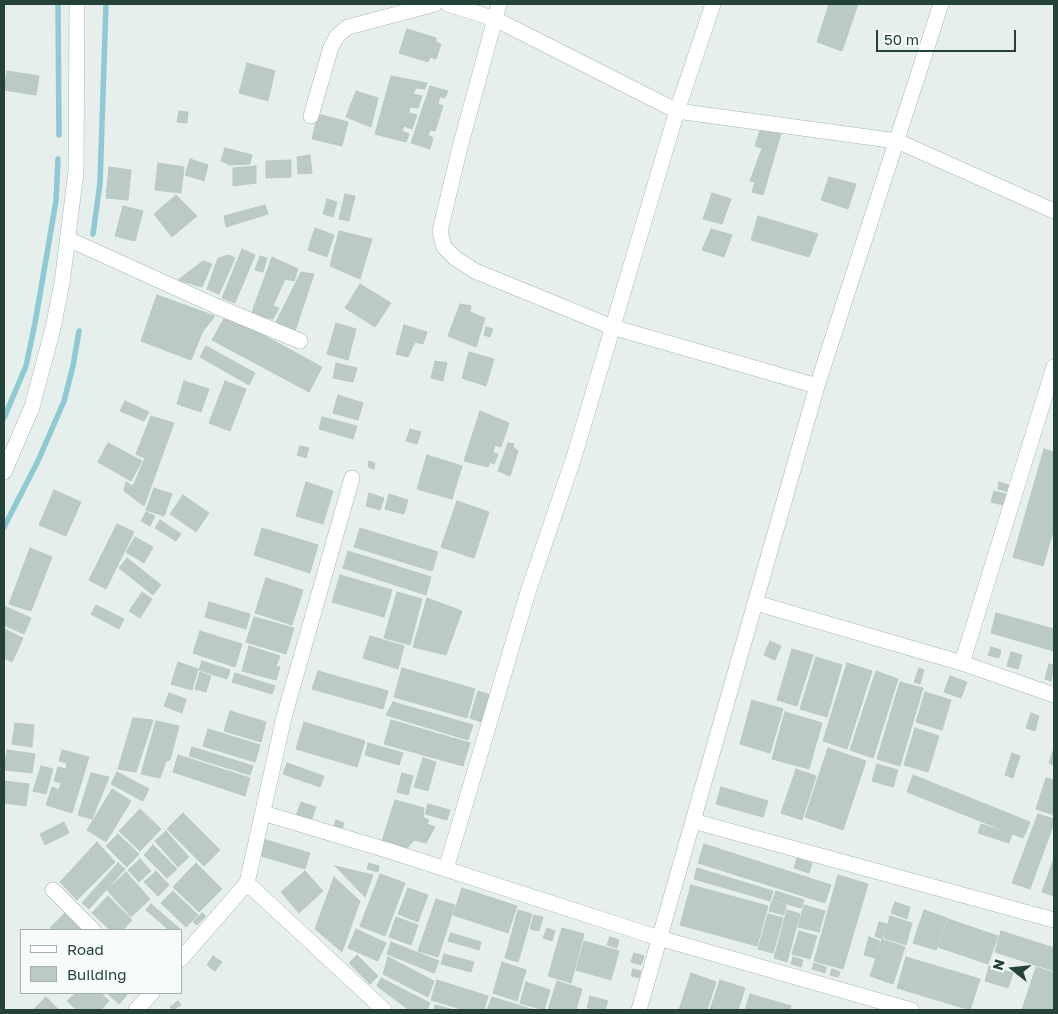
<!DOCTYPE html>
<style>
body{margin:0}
#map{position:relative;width:1058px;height:1014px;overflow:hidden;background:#e6efeb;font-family:"Golos Text",sans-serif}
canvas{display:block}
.frame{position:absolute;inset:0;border:5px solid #24423a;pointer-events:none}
.legend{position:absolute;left:20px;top:929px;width:162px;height:65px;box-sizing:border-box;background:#f7fbf9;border:1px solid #a3b1ad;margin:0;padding:6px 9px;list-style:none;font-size:15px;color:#24423a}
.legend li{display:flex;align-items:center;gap:10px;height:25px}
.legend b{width:25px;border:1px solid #a3b1ad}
.north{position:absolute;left:988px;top:944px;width:50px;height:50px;-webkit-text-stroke:4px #f7fbf9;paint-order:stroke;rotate:286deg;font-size:14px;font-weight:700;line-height:20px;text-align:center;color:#24423a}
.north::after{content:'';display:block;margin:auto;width:18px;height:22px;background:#24423a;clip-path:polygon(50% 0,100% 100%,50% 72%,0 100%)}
.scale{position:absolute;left:876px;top:30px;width:140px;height:22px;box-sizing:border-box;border:2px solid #24423a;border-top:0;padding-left:6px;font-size:15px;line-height:18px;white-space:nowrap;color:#24423a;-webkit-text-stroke:4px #f7fbf9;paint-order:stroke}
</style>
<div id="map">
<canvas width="1058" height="1014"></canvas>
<div class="frame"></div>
<ul class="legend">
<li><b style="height:6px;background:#fff"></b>Road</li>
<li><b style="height:14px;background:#bbcac4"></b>Building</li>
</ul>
<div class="north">N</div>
<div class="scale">50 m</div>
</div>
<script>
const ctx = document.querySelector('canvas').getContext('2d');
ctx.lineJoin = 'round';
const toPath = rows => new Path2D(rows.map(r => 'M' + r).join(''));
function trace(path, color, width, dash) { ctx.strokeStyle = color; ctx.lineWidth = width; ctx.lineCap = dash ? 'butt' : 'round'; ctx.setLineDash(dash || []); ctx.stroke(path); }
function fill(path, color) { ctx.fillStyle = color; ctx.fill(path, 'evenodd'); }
trace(toPath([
 [58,4,59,135],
 [93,234,100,183,106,4],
 [4,418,26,366,35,323,56,201,58,159],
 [4,527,38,461,64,401,73,366,79,331]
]), '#8ec9d4', 5.5);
const building = toPath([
 [829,4,858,4,842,51,817,42,829,4],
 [407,29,436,38,436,42,441,44,436,59,430,57,428,62,399,53,407,29],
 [247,63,275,71,268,101,239,93,247,63],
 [7,71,39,76,36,95,4,90,7,71],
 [391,76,427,83,425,89,416,88,413,94,422,96,418,108,410,107,409,113,417,115,412,129,404,126,402,131,409,134,406,142,375,134,391,76],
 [430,86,448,91,445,98,440,97,438,104,443,106,435,131,430,130,428,135,433,138,430,149,411,143,430,86],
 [356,91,378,98,371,127,346,117,356,91],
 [179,111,188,112,187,123,177,122,179,111],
 [318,114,348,122,342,146,312,139,318,114],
 [762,124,782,130,763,195,752,192,755,182,750,181,762,148,755,146,762,124],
 [225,148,252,155,250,164,230,165,221,161,225,148],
 [310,155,312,173,298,174,297,157,310,155],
 [190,159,208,165,204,181,185,175,190,159],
 [291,160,291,177,266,178,266,161,291,160],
 [158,163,184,167,181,193,155,190,158,163],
 [256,166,256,183,233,186,233,168,256,166],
 [109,167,131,170,128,200,106,198,109,167],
 [829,177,856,184,848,209,821,200,829,177],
 [712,193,731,199,722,224,703,219,712,193],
 [345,194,355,196,349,221,339,219,345,194],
 [176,195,197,216,172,237,154,214,176,195],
 [327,199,337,202,333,217,323,214,327,199],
 [265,205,268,214,226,227,224,216,265,205],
 [123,206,143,211,135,241,115,236,123,206],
 [758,216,818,234,809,257,751,240,758,216],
 [315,228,334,235,327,257,308,250,315,228],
 [711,229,732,235,724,257,702,250,711,229],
 [339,231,372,239,360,279,330,266,339,231],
 [242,249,255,255,235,303,222,298,242,249],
 [229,255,235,258,219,294,207,289,218,258,229,255],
 [260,256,267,258,263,272,255,270,260,256],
 [272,257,298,269,294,281,285,279,273,306,279,308,273,319,251,315,272,257],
 [203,261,212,264,202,287,178,280,203,261],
 [301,272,314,274,295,331,275,324,301,272],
 [360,284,391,303,375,327,345,308,360,284],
 [157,295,215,316,203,331,151,312,157,295],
 [460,304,471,306,470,312,485,318,476,347,448,336,460,304],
 [151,312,203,331,191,360,141,341,151,312],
 [226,315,322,367,309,392,212,340,226,315],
 [336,323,356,329,348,360,327,354,336,323],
 [404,325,427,332,423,344,415,342,408,357,396,354,404,325],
 [486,327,493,329,490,337,484,335,486,327],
 [206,346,255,373,249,385,200,357,206,346],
 [469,352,494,359,486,386,462,378,469,352],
 [435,361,447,363,443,381,431,378,435,361],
 [336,363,357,368,353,382,333,378,336,363],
 [184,381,209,389,201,412,177,404,184,381],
 [225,381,246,389,230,431,209,423,225,381],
 [338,395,363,403,358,420,333,413,338,395],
 [125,401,149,412,144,421,120,411,125,401],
 [480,411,509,423,501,447,495,445,493,453,498,454,494,464,490,462,488,467,464,461,480,411],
 [151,416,174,423,144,506,124,491,126,482,133,486,145,458,136,454,151,416],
 [322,417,357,426,353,439,319,429,322,417],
 [410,429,421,432,417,444,406,441,410,429],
 [108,443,142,461,131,481,98,462,108,443],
 [508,443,514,444,513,447,518,451,510,476,498,471,508,443],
 [300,446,309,448,306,458,297,455,300,446],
 [1044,449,1054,452,1054,528,1043,566,1013,557,1044,449],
 [427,455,462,466,452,499,417,489,427,455],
 [369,461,375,463,374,469,368,467,369,461],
 [306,482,333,491,323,524,296,516,306,482],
 [999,482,1011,486,1009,492,998,489,999,482],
 [154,488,172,494,164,516,146,510,154,488],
 [54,490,81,502,66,536,39,525,54,490],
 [994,491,1010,495,1007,506,991,502,994,491],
 [369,493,384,498,380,510,366,506,369,493],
 [389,494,408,500,404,514,385,509,389,494],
 [183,495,209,513,196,532,170,514,183,495],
 [457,501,489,512,474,558,441,547,457,501],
 [146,512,155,516,150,526,141,521,146,512],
 [160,520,181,534,176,541,155,528,160,520],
 [117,524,134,532,106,589,89,580,117,524],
 [262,528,318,545,310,573,254,555,262,528],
 [360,528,438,552,432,571,354,547,360,528],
 [135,537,153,547,144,563,126,552,135,537],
 [30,548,52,557,31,611,9,604,30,548],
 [348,551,431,577,426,595,343,568,348,551],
 [127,558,161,585,153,595,119,568,127,558],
 [340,575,392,590,384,617,332,602,340,575],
 [266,578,303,590,292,625,255,613,266,578],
 [142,592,152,599,140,618,129,611,142,592],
 [397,592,422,599,410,645,384,638,397,592],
 [427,598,462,611,446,655,413,647,427,598],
 [209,602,250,614,246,629,205,617,209,602],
 [96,605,124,619,119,629,91,614,96,605],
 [4,606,31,618,24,634,4,625,4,606],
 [996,613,1054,629,1054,651,991,633,996,613],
 [254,617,294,628,286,654,246,642,254,617],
 [4,629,23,638,12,662,4,658,4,629],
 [200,631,242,644,235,667,193,653,200,631],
 [370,636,404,646,398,669,363,658,370,636],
 [770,641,781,646,775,660,764,655,770,641],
 [249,646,280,656,276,666,280,667,276,680,242,671,249,646],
 [991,647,1001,650,999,658,988,655,991,647],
 [792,649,813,655,797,706,777,700,792,649],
 [1011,652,1022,655,1018,669,1007,666,1011,652],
 [816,657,842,665,827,717,800,709,816,657],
 [202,661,230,670,227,679,199,670,202,661],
 [178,662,198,669,192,690,171,684,178,662],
 [847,663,872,671,847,749,823,741,847,663],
 [1049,664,1054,665,1051,681,1045,679,1049,664],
 [402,668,475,689,467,718,394,697,402,668],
 [919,668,924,670,920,684,914,682,919,668],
 [318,671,388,691,383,709,312,689,318,671],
 [876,671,898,679,873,758,850,750,876,671],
 [200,672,211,676,206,692,195,689,200,672],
 [235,673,275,686,272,694,232,682,235,673],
 [950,676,967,682,961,698,944,692,950,676],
 [900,682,923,688,900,766,877,759,900,682],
 [478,691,493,696,484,723,470,718,478,691],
 [925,692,951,700,942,730,916,722,925,692],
 [169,693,186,699,182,713,164,706,169,693],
 [752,700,783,709,770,753,740,744,752,700],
 [393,702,473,725,468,740,386,715,393,702],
 [230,711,266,722,261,742,224,731,230,711],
 [785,712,822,723,809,769,772,759,785,712],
 [1031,713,1039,716,1035,731,1026,728,1031,713],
 [133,718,153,720,136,772,118,769,133,718],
 [391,720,470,743,463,766,384,744,391,720],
 [156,721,179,726,170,760,166,761,160,778,141,774,156,721],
 [304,722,365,741,357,767,296,749,304,722],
 [15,723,34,725,32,747,12,744,15,723],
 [915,728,939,736,928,772,904,765,915,728],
 [208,729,260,745,255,762,203,746,208,729],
 [368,743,403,753,399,765,365,755,368,743],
 [192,747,253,766,250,775,189,756,192,747],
 [828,748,866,761,843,830,805,817,828,748],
 [1054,748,1054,765,1049,763,1054,748],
 [7,750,35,754,32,773,4,770,7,750],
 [62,750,89,757,72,813,46,805,52,787,59,790,61,783,54,781,58,767,66,769,67,763,59,761,62,750],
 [1012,753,1020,756,1013,778,1005,775,1012,753],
 [178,755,250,778,245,796,173,772,178,755],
 [423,758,436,762,428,791,414,787,423,758],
 [287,763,324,776,320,787,283,774,287,763],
 [877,764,898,770,893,787,872,781,877,764],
 [41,766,53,769,46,794,33,791,41,766],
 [796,769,816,776,802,820,781,813,796,769],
 [117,772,149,789,143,801,111,784,117,772],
 [91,773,109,777,92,819,78,815,91,773],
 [402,773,413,776,408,795,397,792,402,773],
 [913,775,1030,822,1023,838,907,792,913,775],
 [1046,778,1054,780,1054,815,1036,809,1046,778],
 [4,781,29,784,26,806,4,803,4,781],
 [721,787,768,801,763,817,716,804,721,787],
 [112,789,131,801,106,842,87,830,112,789],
 [395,800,424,808,423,817,429,820,427,824,435,827,426,843,414,840,407,848,382,841,395,800],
 [301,802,316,807,311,821,296,816,301,802],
 [428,804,450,810,447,820,425,814,428,804],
 [140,809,161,829,140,851,119,831,140,809],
 [183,813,220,850,204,866,167,829,183,813],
 [1038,814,1054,819,1054,823,1030,889,1012,883,1038,814],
 [336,820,344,823,341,832,333,829,336,820],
 [64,822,69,833,45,845,40,834,64,822],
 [981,824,1012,834,1009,843,978,833,981,824],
 [166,831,189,857,178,867,155,841,166,831],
 [118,834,139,854,127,867,106,846,118,834],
 [263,839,310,853,305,869,258,855,263,839],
 [97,842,115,862,77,900,60,882,97,842],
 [704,844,831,885,825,903,698,863,704,844],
 [153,845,177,869,167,878,144,855,153,845],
 [797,858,812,863,809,873,794,868,797,858],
 [1054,858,1054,896,1042,892,1054,858],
 [140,859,151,871,139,882,128,870,140,859],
 [118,863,125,869,89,909,82,903,118,863],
 [196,863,222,889,199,912,173,887,196,863],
 [369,863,379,866,378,872,367,869,369,863],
 [335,866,373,875,365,897,335,866],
 [697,868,773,891,770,901,694,879,697,868],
 [156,871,169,885,158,896,144,882,156,871],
 [305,871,323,891,299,913,281,892,305,871],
 [126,872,150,899,131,917,107,890,126,872],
 [380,874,405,883,385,936,360,926,380,874],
 [838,875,868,884,843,969,814,961,838,875],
 [334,877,360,901,342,952,315,929,334,877],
 [691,885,768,906,757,946,680,925,691,885],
 [408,888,428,895,418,922,398,914,408,888],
 [462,888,517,906,508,933,453,915,462,888],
 [173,891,198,915,186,927,161,903,173,891],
 [776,891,804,900,801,908,773,900,776,891],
 [108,896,132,920,123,930,110,930,92,913,108,896],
 [436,899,455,905,438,957,418,951,436,899],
 [772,901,786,905,784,915,769,911,772,901],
 [895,902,910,907,907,919,891,913,895,902],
 [151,904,180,929,180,930,169,930,146,910,151,904],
 [804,905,825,911,819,932,798,927,804,905],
 [518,910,532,914,518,962,505,958,518,910],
 [787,910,800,914,787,962,774,958,787,910],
 [924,910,947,918,936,950,913,943,924,910],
 [65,913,85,930,52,930,50,928,65,913],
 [202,913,206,916,197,925,193,922,202,913],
 [768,914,783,918,773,953,758,949,768,914],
 [534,915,543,917,539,931,530,929,534,915],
 [890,916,912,923,906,945,884,938,890,916],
 [396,917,418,925,411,945,389,937,396,917],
 [948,919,998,936,988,964,938,947,948,919],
 [879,922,887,924,882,939,875,936,879,922],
 [547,928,555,931,552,941,543,938,547,928],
 [562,928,584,934,571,983,548,976,562,928],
 [356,929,386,943,378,961,348,948,356,929],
 [799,931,817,936,810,959,792,954,799,931],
 [1001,931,1054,948,1054,971,995,952,1001,931],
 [451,933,481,942,479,950,448,941,451,933],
 [610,937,619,940,617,948,607,945,610,937],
 [869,937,880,941,875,958,864,955,869,937],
 [882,939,905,947,893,984,870,976,882,939],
 [584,941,619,951,611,980,576,970,584,941],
 [391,942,439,961,434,973,387,954,391,942],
 [634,953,644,956,641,965,631,962,634,953],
 [444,954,474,962,471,972,441,964,444,954],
 [357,955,378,976,370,984,349,963,357,955],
 [213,956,222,962,215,971,207,965,213,956],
 [388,957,434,981,428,997,383,974,388,957],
 [793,957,803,960,801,967,791,964,793,957],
 [906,957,980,979,970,1010,897,988,906,957],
 [502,962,526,970,517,1001,493,993,502,962],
 [814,963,826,967,825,973,812,969,814,963],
 [989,966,1013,973,1008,988,985,981,989,966],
 [1036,967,1054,973,1053,1010,1022,1010,1036,967],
 [633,969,641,971,639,978,631,976,633,969],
 [832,969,840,972,838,977,830,975,832,969],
 [691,973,716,982,707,1010,679,1010,691,973],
 [381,978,430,1003,427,1010,409,1010,377,986,381,978],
 [437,980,488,996,484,1010,464,1010,431,1000,437,980],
 [720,980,745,988,738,1010,710,1010,720,980],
 [557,981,582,989,576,1010,548,1010,557,981],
 [526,982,550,990,544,1010,520,1003,526,982],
 [76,993,101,993,109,1001,101,1010,77,1010,67,1001,76,993],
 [107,993,124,993,127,995,119,1004,107,993],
 [750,994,791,1006,790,1010,745,1010,750,994],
 [590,996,608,1001,605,1010,587,1008,590,996],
 [46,997,59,1010,33,1010,46,997],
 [492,997,534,1010,487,1010,492,997],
 [178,1001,181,1005,173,1010,170,1007,178,1001],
 [435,1005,454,1010,434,1010,435,1005]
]);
fill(building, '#bbcac4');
trace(building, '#b8c9c2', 1);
const minor = toPath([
 [448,4,495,19,677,111,897,141,1054,211],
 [499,4,460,147,440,231,444,247,455,258,475,271,612,327,817,386],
 [311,116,331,47,337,36,348,27,435,4],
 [68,239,218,307,300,341],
 [4,472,32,407,53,328,62,283,76,172,77,4],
 [756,603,962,663,1054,695],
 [962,663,1054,367],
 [263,813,390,851,659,938,911,1010],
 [693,821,1054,920],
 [446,869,528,592,574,457,677,111,713,4],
 [247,883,384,1010],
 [53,890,93,930],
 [181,959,247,883,284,717,352,478],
 [136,1010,152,993],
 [639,1010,817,386,941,4]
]);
trace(minor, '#a8b8b2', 16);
trace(minor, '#fff', 15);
</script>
